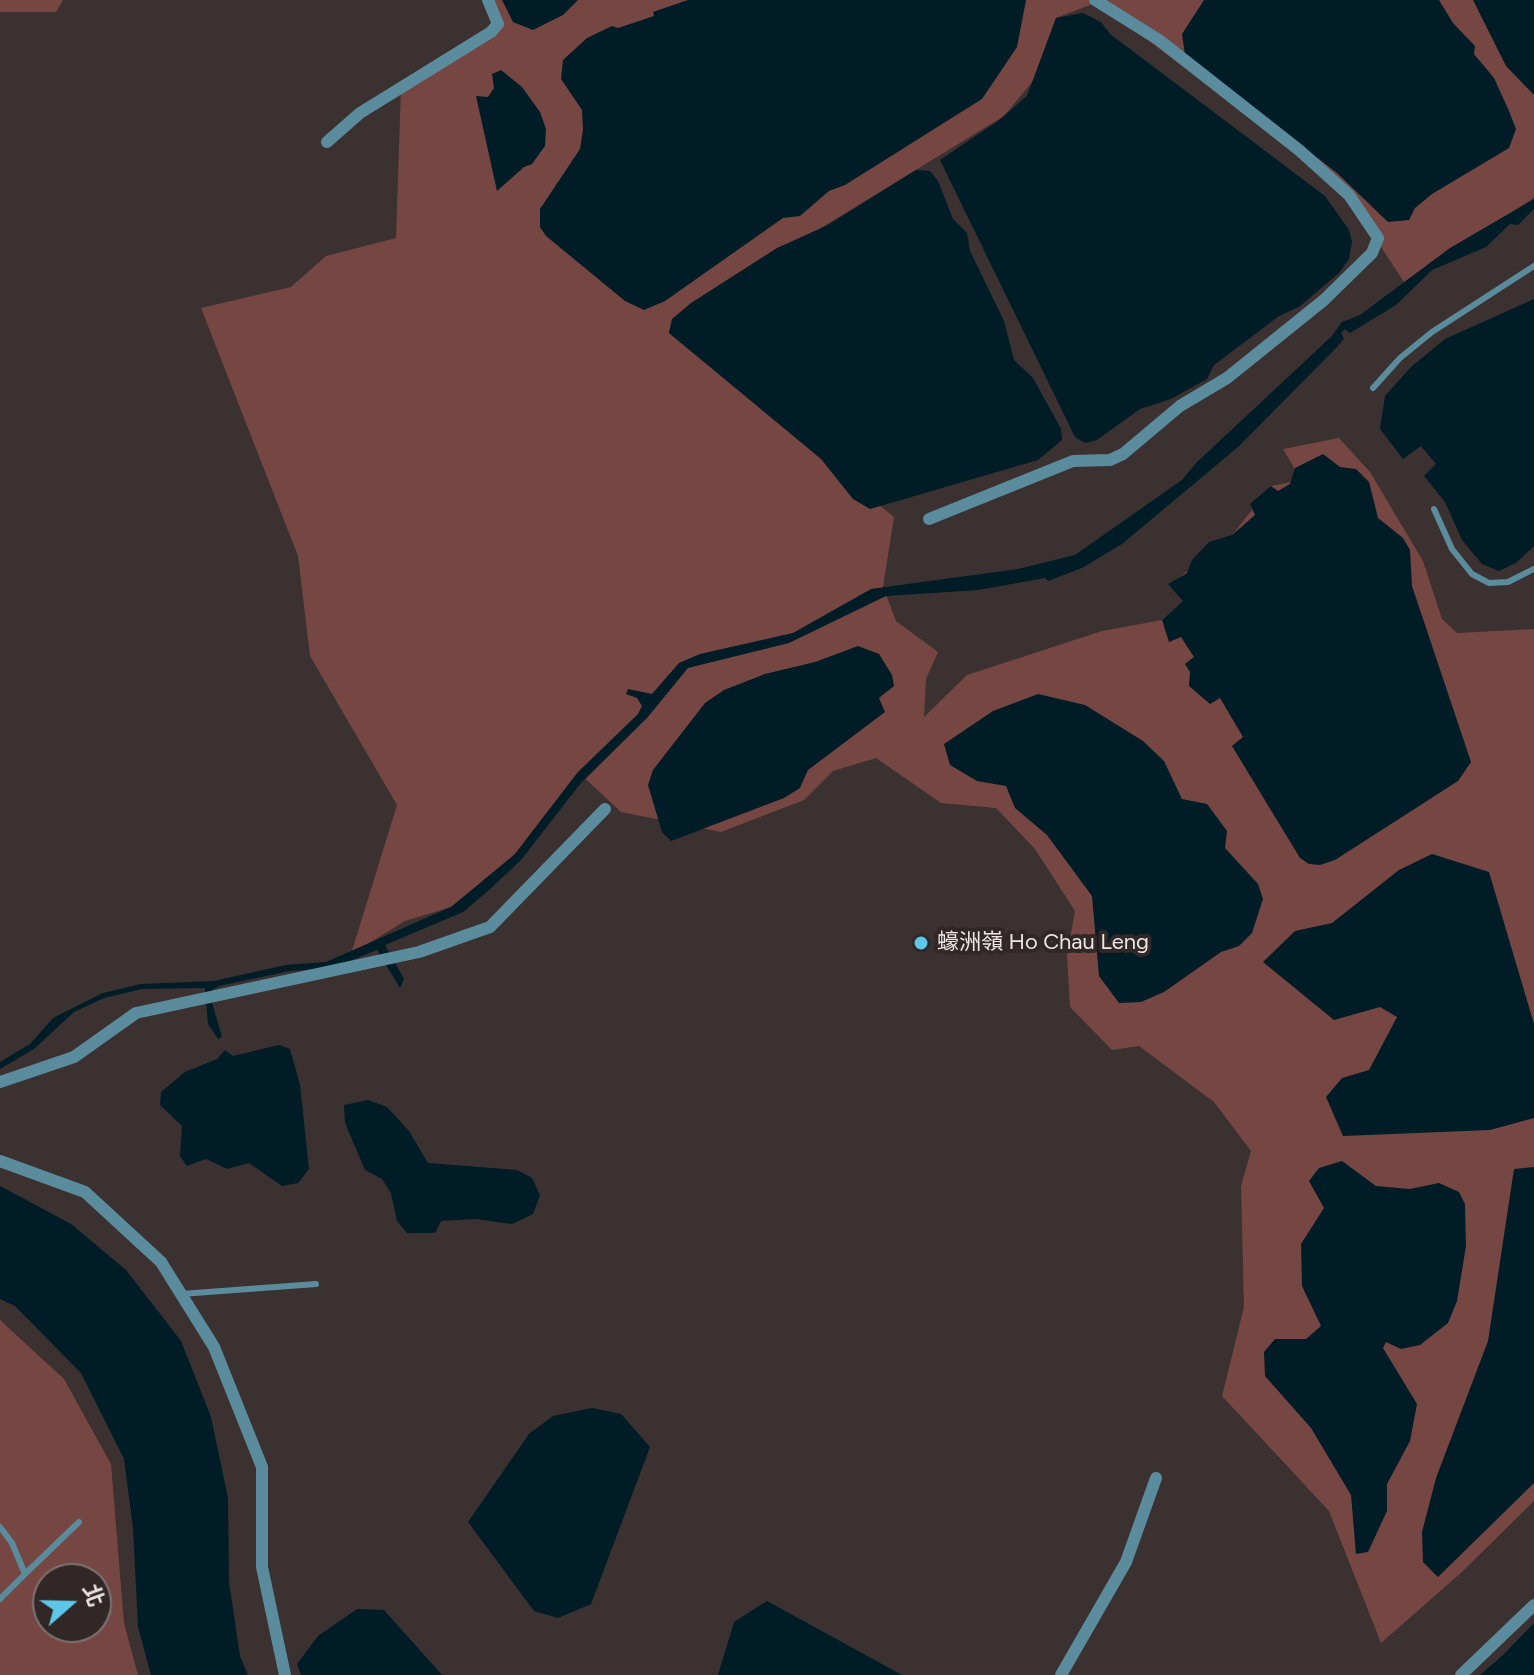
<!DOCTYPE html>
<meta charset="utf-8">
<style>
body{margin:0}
#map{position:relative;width:1534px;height:1675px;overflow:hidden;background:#3a3130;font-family:Figtree,"Noto Sans TC",sans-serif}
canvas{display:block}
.north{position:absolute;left:32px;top:1563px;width:80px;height:80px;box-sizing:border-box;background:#302726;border:2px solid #7b7372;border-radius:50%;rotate:70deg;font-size:22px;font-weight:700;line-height:32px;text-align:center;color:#ebe5e4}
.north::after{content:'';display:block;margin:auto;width:28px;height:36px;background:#5dc7e8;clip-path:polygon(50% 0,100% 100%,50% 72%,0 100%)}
</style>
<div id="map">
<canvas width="1534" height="1675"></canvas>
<div class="north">北</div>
</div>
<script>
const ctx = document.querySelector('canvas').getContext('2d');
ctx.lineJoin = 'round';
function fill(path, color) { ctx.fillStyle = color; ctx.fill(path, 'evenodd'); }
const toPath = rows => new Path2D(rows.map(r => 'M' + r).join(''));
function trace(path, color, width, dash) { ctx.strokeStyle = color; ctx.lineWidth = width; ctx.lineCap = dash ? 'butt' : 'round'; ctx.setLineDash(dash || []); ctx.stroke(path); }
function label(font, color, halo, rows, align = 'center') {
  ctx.font = font + ' Figtree,"Noto Sans TC",sans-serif'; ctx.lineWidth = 8; ctx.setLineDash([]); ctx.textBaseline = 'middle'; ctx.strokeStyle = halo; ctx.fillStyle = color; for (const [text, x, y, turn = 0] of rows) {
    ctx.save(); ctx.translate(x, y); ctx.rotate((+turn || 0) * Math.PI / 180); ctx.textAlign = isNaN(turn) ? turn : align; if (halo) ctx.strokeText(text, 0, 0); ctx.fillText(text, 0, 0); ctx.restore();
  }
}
fill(toPath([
 [0,0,63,0,56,12,0,12],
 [488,0,1534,0,1534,198,1404,282,1342,188,1098,2,1056,18,1033,81,1004,116,672,319,669,333,894,517,883,587,896,621,938,652,926,679,924,717,967,675,1102,631,1162,620,1183,601,1176,580,1232,535,1271,486,1301,480,1283,449,1339,438,1370,472,1423,561,1442,619,1457,633,1534,629,1534,1501,1462,1572,1381,1643,1329,1511,1222,1396,1244,1307,1241,1186,1251,1151,1214,1102,1139,1046,1112,1050,1070,1007,1067,955,1075,911,1035,849,996,808,941,803,876,758,833,771,804,800,721,832,621,812,578,772,515,854,485,881,451,907,405,921,351,954,397,805,310,656,298,556,201,308,291,287,326,256,396,238,401,87,498,30],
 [0,1320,64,1379,111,1464,124,1623,138,1675,0,1675],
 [48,1579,96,1579,96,1627,48,1627]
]), '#764742');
fill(toPath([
 [502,0,578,0,563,15,533,30,513,22],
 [688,0,1026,0,1017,47,982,99,845,185,829,191,800,216,783,218,665,301,644,310,625,301,546,236,540,227,540,209,580,149,583,130,582,110,561,79,563,60,587,38,612,26,618,28,654,16,653,12],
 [1204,0,1439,0,1453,23,1475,46,1474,54,1494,78,1509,111,1516,129,1509,148,1432,194,1415,208,1409,220,1388,222,1337,173,1185,55,1182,34],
 [1473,0,1534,0,1534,95,1506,66],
 [1083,13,1101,22,1110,34,1325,196,1349,230,1352,242,1349,259,1339,273,1299,307,1279,316,1214,365,1207,379,1171,399,1140,409,1097,440,1085,443,1075,437,940,160,998,121,1027,96,1056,18],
 [501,70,522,87,540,112,546,129,545,146,532,164,524,167,497,191,476,96,488,97,494,88,492,74],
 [916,170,930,171,938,181,953,219,967,233,970,251,1004,321,1014,360,1033,378,1061,429,1062,440,1038,460,870,509,853,499,821,459,669,333,672,319,691,303,777,248,828,225],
 [1534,199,1534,209,1518,225,1510,224,1486,247,1432,270,1396,305,1350,333,1345,329,1341,333,1344,339,1335,349,1238,447,1122,544,1082,568,1048,581,1045,578,978,590,886,596,789,643,688,668,647,718,580,784,521,860,490,889,463,912,385,945,404,979,400,988,377,950,333,968,290,971,219,986,212,990,210,996,222,1037,218,1039,208,1024,205,988,142,989,104,998,74,1012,34,1049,0,1069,0,1062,30,1044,53,1018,103,993,141,984,214,981,286,965,326,962,451,907,515,854,578,772,638,714,642,706,637,698,626,694,628,689,652,694,679,663,700,654,793,633,871,589,1018,569,1075,555,1182,480,1196,463,1332,336,1342,322,1360,315,1450,248],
 [1534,299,1534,546,1516,563,1499,571,1482,564,1462,540,1445,502,1424,476,1436,464,1421,446,1403,459,1380,429,1385,396,1411,367,1445,339],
 [1323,454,1340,467,1356,469,1369,482,1378,518,1403,538,1410,550,1412,586,1471,762,1458,781,1335,860,1320,865,1309,864,1300,858,1232,746,1243,737,1220,698,1210,704,1189,686,1190,672,1185,664,1194,657,1181,637,1169,642,1162,620,1183,601,1168,584,1187,573,1192,560,1209,542,1232,535,1255,515,1250,504,1271,486,1278,491,1290,484,1295,468],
 [858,646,879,654,892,675,894,686,879,698,885,712,808,770,800,788,784,798,671,841,662,832,648,785,653,770,705,703,724,690,765,674,815,662],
 [1038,694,1085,705,1143,741,1164,761,1182,799,1207,804,1227,831,1225,848,1258,884,1263,899,1252,933,1239,946,1221,952,1164,992,1141,1002,1119,1003,1099,976,1092,896,1047,835,1015,808,1006,786,977,781,950,765,944,744,993,711],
 [1432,854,1489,872,1534,1024,1534,1118,1490,1130,1343,1136,1326,1097,1342,1078,1369,1070,1397,1017,1380,1007,1334,1020,1263,962,1295,931,1332,923,1399,870],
 [279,1045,290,1049,300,1085,309,1169,298,1183,282,1186,249,1163,227,1169,206,1159,187,1166,180,1156,182,1126,160,1105,161,1092,185,1072,217,1059,225,1050,233,1056],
 [368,1100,387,1107,409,1131,428,1163,517,1170,532,1178,540,1195,533,1214,512,1224,476,1219,441,1221,435,1233,407,1233,397,1221,391,1193,382,1179,365,1170,345,1123,344,1105],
 [1342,1161,1376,1186,1410,1189,1439,1183,1459,1192,1465,1204,1466,1246,1457,1301,1448,1323,1420,1345,1401,1349,1386,1342,1383,1348,1417,1404,1410,1441,1387,1484,1387,1511,1368,1552,1356,1554,1351,1495,1311,1428,1265,1376,1264,1352,1275,1339,1306,1339,1321,1326,1302,1286,1301,1244,1324,1208,1309,1181,1319,1168],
 [1534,1167,1534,1483,1438,1577,1423,1562,1422,1532,1436,1478,1488,1341,1514,1169],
 [0,1186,71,1224,126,1270,181,1341,211,1417,228,1498,229,1582,240,1656,248,1675,151,1675,138,1627,133,1528,124,1459,81,1373,15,1306,0,1299],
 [592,1408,621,1414,650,1447,591,1604,558,1618,534,1611,468,1522,529,1434,553,1416],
 [767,1601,902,1675,718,1675,734,1622],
 [357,1609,384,1610,442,1675,301,1675,297,1664,318,1636],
 [1534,1623,1534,1675,1480,1675,1503,1655]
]), '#001c26');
trace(toPath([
 [1373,388,1400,358,1432,332,1534,266],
 [1434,509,1452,549,1472,574,1489,583,1508,582,1534,569],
 [181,1294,316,1284],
 [0,1527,12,1543,25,1574,0,1599],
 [25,1574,79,1522]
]), '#5b8c9d', 6);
trace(toPath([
 [327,142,360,113,491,32,498,24,488,0],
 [929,519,1073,461,1110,460,1123,454,1180,406,1227,378,1324,300,1372,253,1378,238,1349,195,1299,150,1159,40,1095,0],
 [0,1082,74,1057,136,1013,419,952,490,927,605,809],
 [0,1161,85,1192,161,1262,214,1347,262,1467,262,1567,285,1675],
 [1061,1675,1126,1562,1156,1478],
 [1461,1675,1534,1605]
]), '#5b8c9d', 12);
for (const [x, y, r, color] of [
 [921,943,8,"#5dc7e8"]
]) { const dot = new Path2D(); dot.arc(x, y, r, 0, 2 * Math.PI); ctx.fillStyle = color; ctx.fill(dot); trace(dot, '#302726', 3); }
label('22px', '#ebe5e4', '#302726', [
 ["蠔洲嶺 Ho Chau Leng",937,943]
], 'left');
</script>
